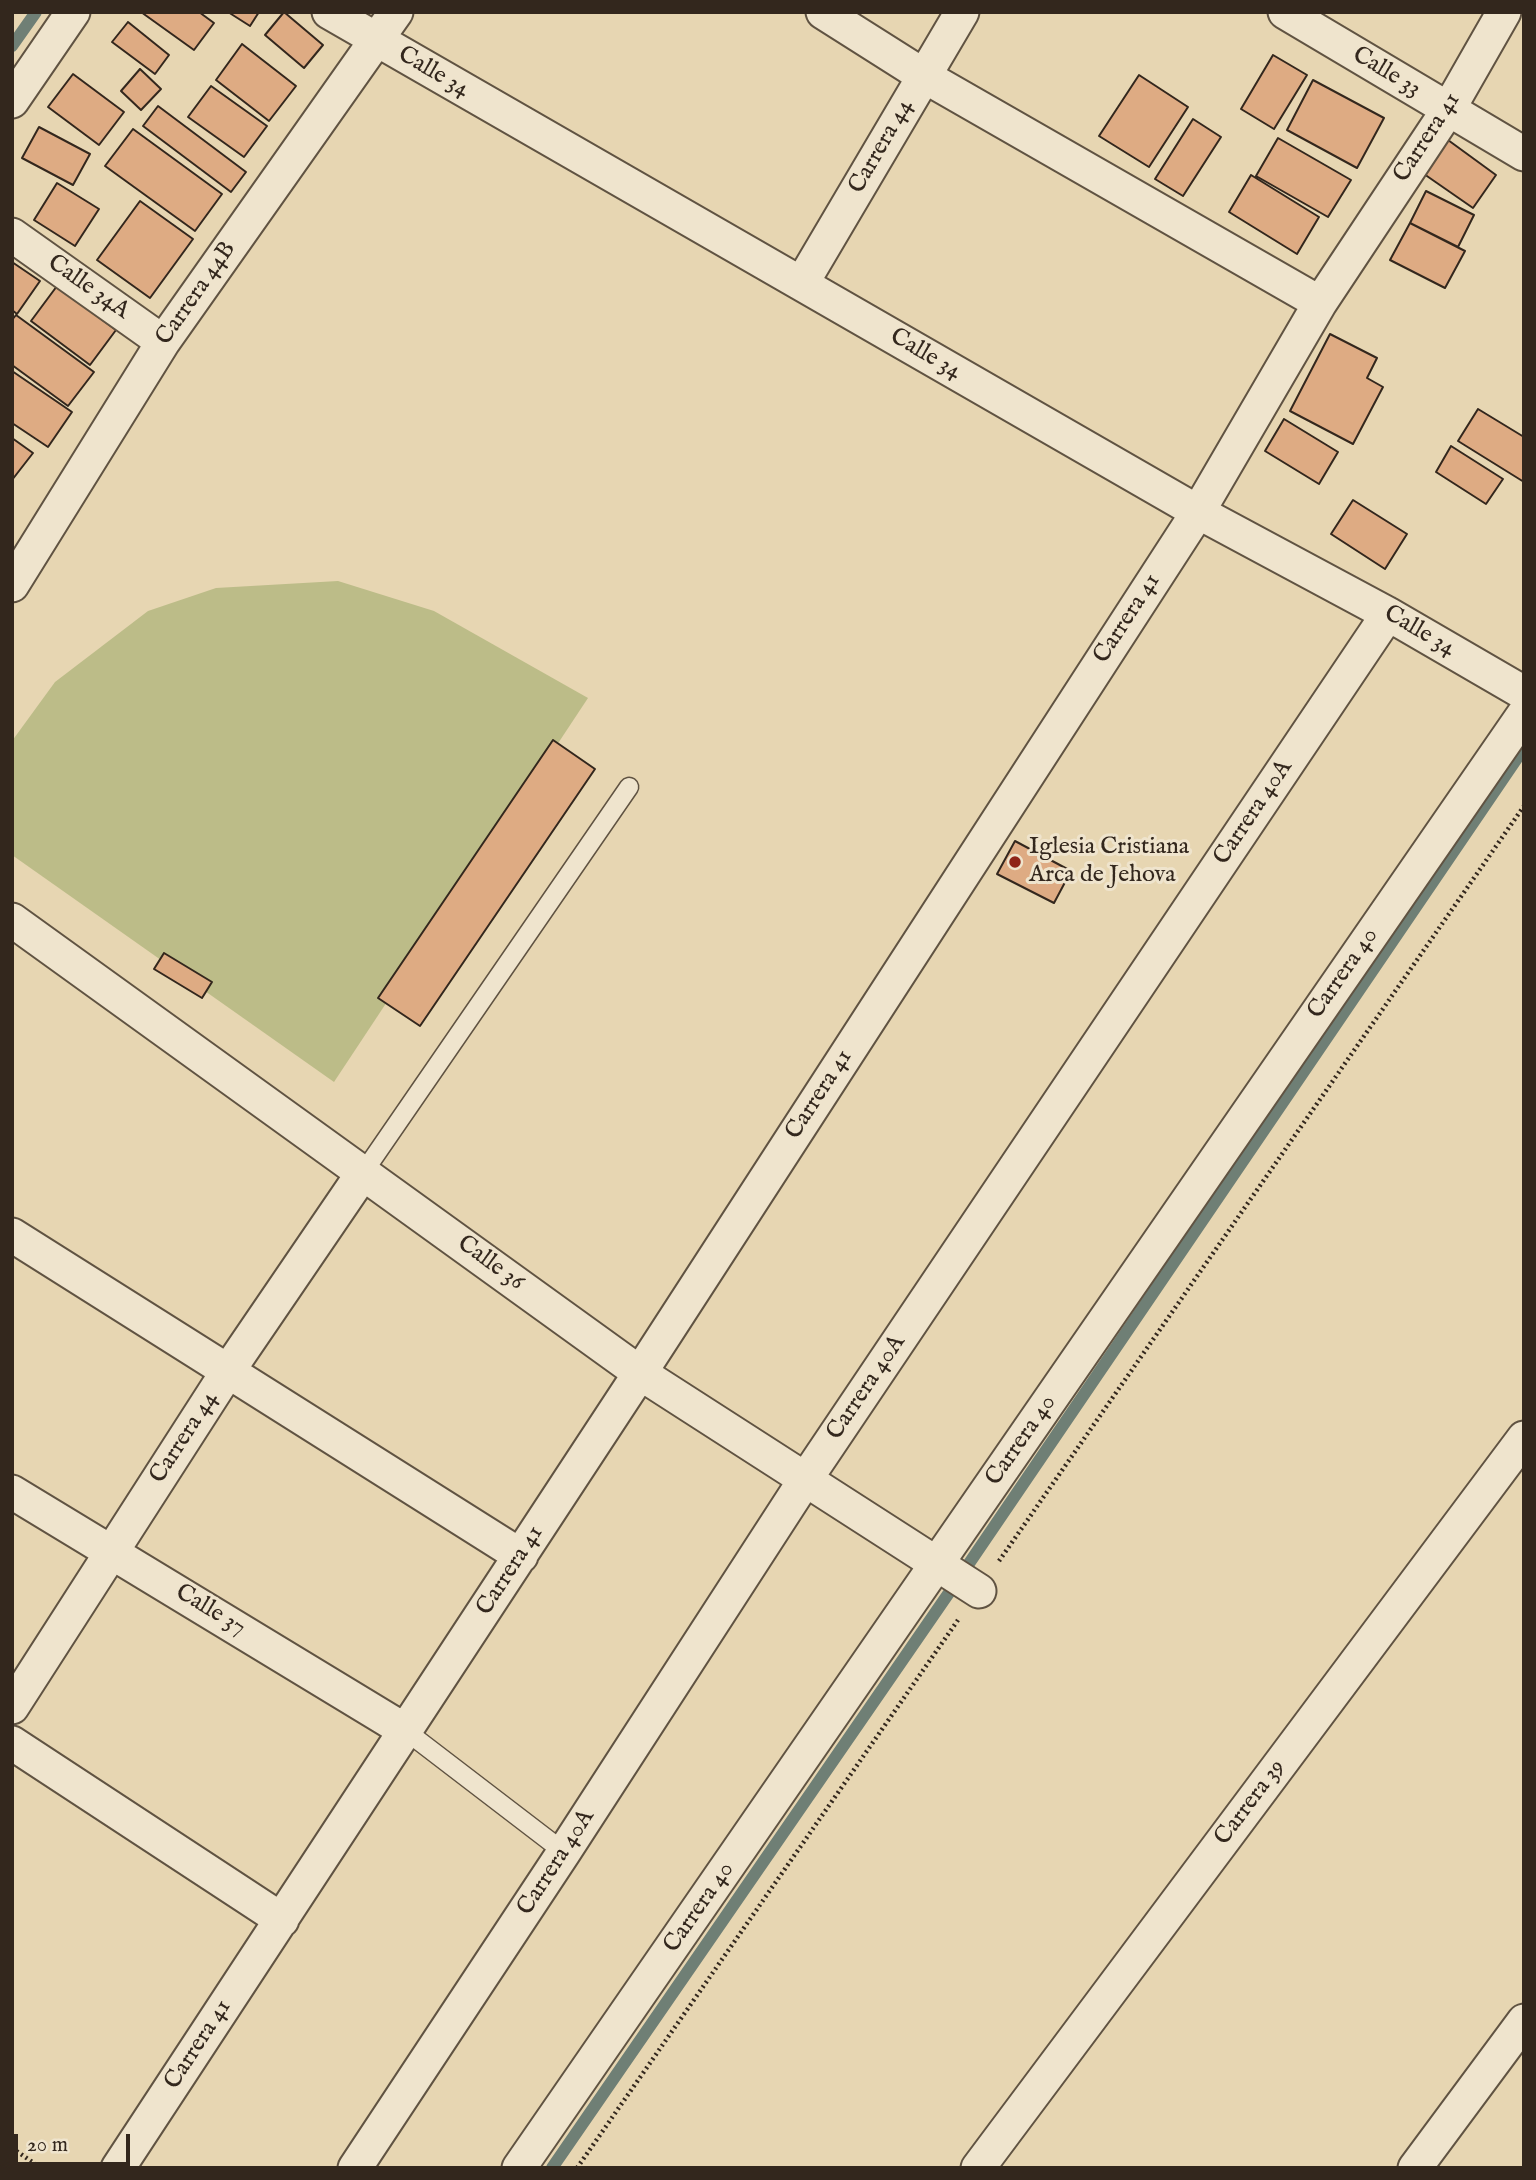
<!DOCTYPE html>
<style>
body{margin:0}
#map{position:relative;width:1536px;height:2180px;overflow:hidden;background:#e7d6b2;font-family:"IM FELL English",serif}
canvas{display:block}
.frame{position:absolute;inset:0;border:14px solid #33271d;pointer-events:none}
.scale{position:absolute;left:14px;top:2134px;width:116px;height:32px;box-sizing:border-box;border:4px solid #33271d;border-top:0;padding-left:9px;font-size:21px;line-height:24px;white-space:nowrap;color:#33271d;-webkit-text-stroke:5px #efe4cd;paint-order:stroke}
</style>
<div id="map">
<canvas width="1536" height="2180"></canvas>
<div class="frame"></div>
<div class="scale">20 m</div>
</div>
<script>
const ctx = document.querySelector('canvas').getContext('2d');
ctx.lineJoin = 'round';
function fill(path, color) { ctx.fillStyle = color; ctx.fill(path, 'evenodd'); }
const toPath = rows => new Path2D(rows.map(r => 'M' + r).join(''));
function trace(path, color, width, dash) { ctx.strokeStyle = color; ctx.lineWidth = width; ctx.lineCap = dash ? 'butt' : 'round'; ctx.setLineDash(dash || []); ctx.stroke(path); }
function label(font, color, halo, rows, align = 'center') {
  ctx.font = font + ' "IM FELL English",serif'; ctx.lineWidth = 6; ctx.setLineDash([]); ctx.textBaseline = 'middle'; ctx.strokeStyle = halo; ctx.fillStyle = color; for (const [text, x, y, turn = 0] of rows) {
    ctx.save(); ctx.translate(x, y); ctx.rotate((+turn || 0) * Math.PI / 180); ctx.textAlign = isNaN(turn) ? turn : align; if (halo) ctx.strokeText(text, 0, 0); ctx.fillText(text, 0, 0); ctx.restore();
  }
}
fill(toPath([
 [338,581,434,611,588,698,334,1082,12,855,12,741,55,682,148,611,216,588]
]), '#bcbc88');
trace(toPath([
 [12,46,36,12],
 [552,2168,953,1587,1524,748]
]), '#6f7f75', 12);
const building = toPath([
 [141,12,199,12,214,23,194,50,141,12],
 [228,12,259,12,250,26,228,12],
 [284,12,323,45,304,68,265,35,284,12],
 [128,22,169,55,155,74,112,42,128,22],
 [242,44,296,86,269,121,216,80,242,44],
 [1273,55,1307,75,1274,129,1241,109,1273,55],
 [140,69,161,89,141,110,121,91,140,69],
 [73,74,124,112,99,145,48,107,73,74],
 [1139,75,1188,107,1149,167,1099,136,1139,75],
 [1313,80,1384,118,1357,168,1287,130,1313,80],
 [211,86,267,126,244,157,188,117,211,86],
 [158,106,246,172,231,192,143,126,158,106],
 [1193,119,1221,137,1183,196,1155,179,1193,119],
 [39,127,90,154,73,185,22,158,39,127],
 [133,129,222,194,195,231,105,166,133,129],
 [1278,138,1351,180,1328,217,1256,176,1278,138],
 [1448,140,1496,175,1473,208,1424,174,1448,140],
 [1251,175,1319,217,1297,254,1229,212,1251,175],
 [57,183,99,209,75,246,34,220,57,183],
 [1426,191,1474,215,1458,247,1410,223,1426,191],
 [140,201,193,239,150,298,97,260,140,201],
 [1410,223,1465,251,1445,288,1390,260,1410,223],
 [12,262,40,281,17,314,12,310,12,262],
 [57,286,116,330,90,365,31,321,57,286],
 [16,315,94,372,68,406,12,365,12,320,16,315],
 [1330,334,1377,358,1367,378,1383,387,1353,444,1290,411,1330,334],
 [12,371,72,412,48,447,12,423,12,371],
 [1478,409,1524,437,1524,482,1458,441,1478,409],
 [1284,419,1338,452,1319,484,1265,451,1284,419],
 [12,438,33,453,12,480,12,438],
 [1451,446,1503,479,1486,504,1436,472,1451,446],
 [1353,500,1407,534,1385,569,1331,534,1353,500],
 [553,740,595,769,420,1026,378,998,553,740],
 [1015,841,1071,871,1054,903,997,874,1015,841],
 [164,953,212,982,202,998,154,969,164,953]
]);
fill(building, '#deab83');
trace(building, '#33271d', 2);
const service = toPath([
 [363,1173,629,787],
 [406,1731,564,1852]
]);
const minor = toPath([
 [329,12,1198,512,1388,614,1524,693],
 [823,12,924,76,1320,303],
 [1285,12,1524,154],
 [12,101,73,12],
 [12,235,163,342],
 [802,283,962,12],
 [12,585,163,342,396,12],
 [12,920,640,1373,979,1591],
 [12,1235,521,1556],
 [12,1492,406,1731],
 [12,1707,228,1371,363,1173],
 [12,1743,282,1920],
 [118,2168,640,1373,1198,512,1320,303,1448,110,1504,12],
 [355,2168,564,1852,805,1480,1388,614],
 [519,2168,1524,714],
 [978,2168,1524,1438],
 [1415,2168,1524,2021]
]);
trace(service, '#605342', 21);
trace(minor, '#605342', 37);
trace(toPath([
 [999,1561,1524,806],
 [12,2148,41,2168],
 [577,2168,958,1620]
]), '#33271d', 4.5, [2, 3.5]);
trace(service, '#efe4cd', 18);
trace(minor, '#efe4cd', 33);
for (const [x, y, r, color] of [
 [1015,862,7,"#8f2418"]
]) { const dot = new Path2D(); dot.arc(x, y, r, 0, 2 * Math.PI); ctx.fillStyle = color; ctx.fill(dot); trace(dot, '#efe4cd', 2.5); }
label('24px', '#33271d', '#efe4cd', [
 ["Calle 34",433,73,30],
 ["Calle 33",1386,73,31],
 ["Carrera 41",1428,138,-57],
 ["Carrera 44",882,147,-60],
 ["Calle 34A",88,288,35],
 ["Carrera 44B",197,294,-55],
 ["Calle 34",925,355,30],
 ["Carrera 41",1128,619,-57],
 ["Calle 34",1419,632,30],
 ["Carrera 40A",1254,813,-56],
 ["Carrera 40",1344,974,-55],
 ["Carrera 41",820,1095,-57],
 ["Calle 36",490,1264,36],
 ["Carrera 40A",867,1388,-56],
 ["Carrera 44",185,1438,-57],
 ["Carrera 40",1022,1441,-55],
 ["Carrera 41",511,1571,-57],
 ["Calle 37",210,1611,31],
 ["Carrera 39",1251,1803,-53],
 ["Carrera 40A",557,1863,-57],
 ["Carrera 40",700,1908,-55],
 ["Carrera 41",199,2045,-57]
]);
label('24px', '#33271d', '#efe4cd', [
 ["Iglesia Cristiana",1029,848],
 ["Arca de Jehova",1029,876]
], 'left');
</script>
